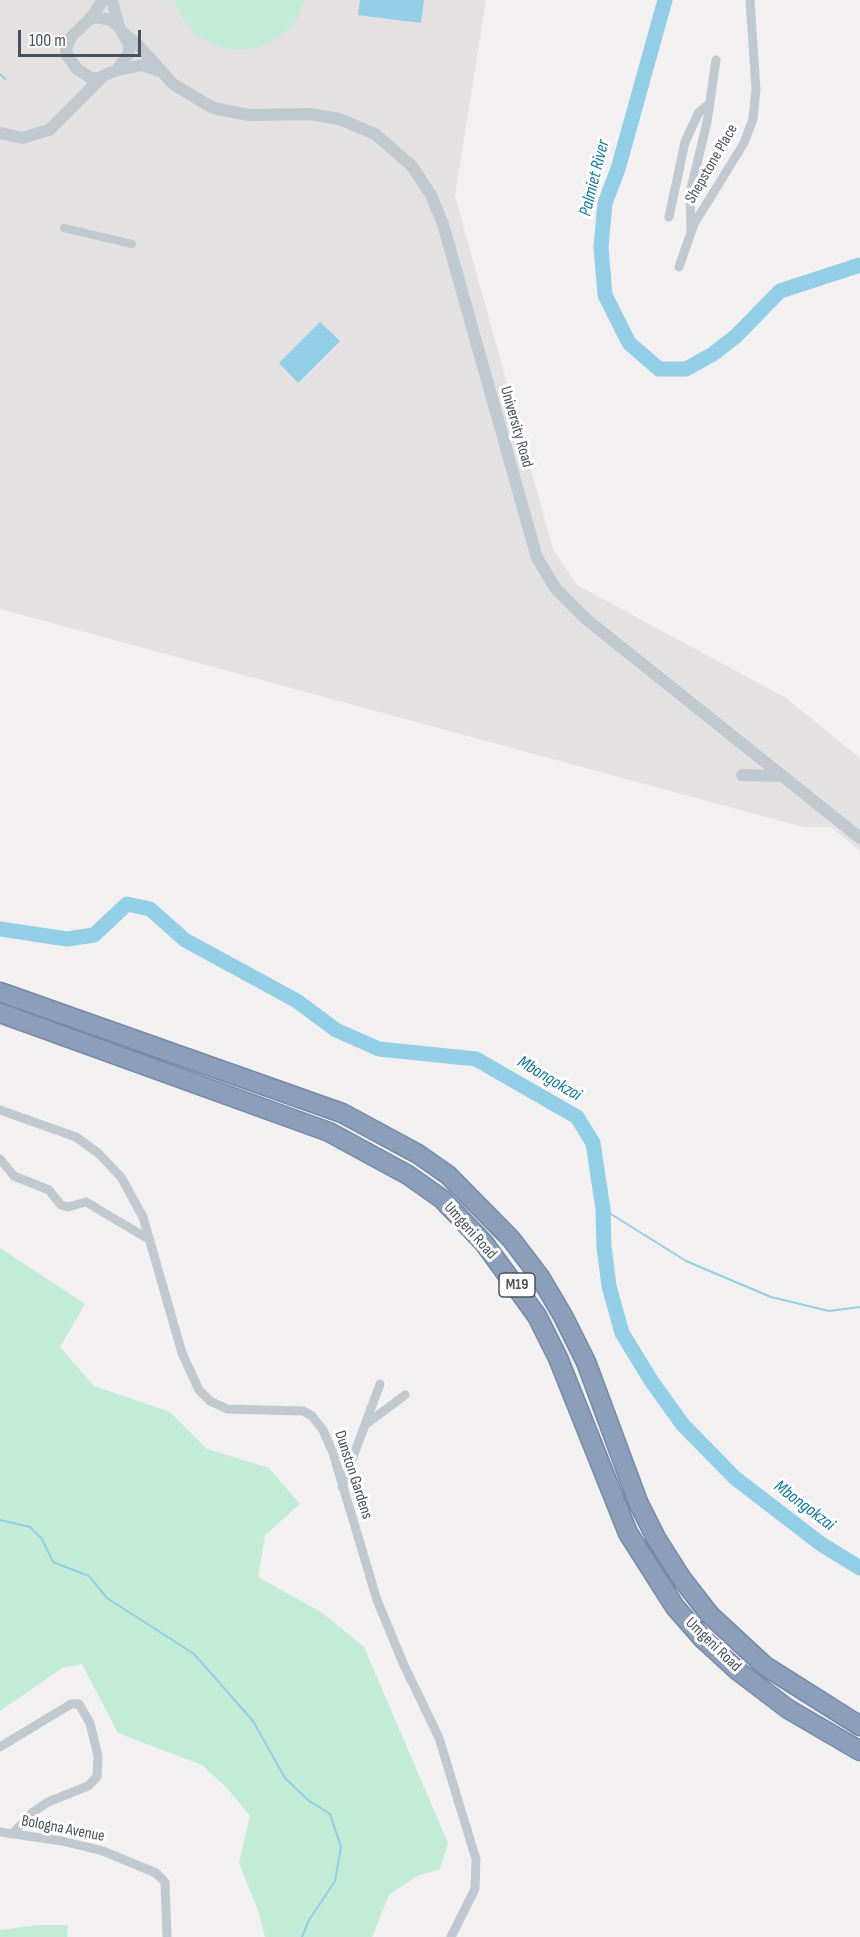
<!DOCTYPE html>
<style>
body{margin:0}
#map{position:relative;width:860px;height:1937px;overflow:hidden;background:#f2f0f0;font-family:"Sofia Sans Condensed",sans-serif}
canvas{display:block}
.scale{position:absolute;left:18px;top:30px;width:123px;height:27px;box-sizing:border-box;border:3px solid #49515b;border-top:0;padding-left:8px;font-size:18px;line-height:21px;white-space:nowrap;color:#49515b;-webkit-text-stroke:4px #fff;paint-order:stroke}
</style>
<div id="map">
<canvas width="860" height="1937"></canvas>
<div class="scale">100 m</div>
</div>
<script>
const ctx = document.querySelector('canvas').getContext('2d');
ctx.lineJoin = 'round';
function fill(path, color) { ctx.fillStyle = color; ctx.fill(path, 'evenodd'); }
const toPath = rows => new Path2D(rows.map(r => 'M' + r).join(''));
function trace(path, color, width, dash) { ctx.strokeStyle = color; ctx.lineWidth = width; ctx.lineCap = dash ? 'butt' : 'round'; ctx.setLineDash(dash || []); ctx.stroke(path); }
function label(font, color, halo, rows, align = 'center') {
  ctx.font = font + ' "Sofia Sans Condensed",sans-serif'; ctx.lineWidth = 6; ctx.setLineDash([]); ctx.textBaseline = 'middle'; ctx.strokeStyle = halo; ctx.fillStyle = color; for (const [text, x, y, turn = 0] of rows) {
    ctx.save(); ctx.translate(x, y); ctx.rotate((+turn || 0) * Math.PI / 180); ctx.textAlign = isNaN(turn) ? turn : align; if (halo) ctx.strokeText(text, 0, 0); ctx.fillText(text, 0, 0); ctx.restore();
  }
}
fill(toPath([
 [0,0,486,0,455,196,553,549,577,585,786,698,860,758,860,851,831,827,803,827,0,609]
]), '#e3e1e1');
fill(toPath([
 [174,0,304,0,301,11,290,28,274,40,255,48,234,50,214,45,197,35,183,20],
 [0,1248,85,1304,60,1347,94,1386,170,1412,207,1449,269,1468,300,1504,265,1535,258,1577,321,1612,364,1647,448,1843,440,1869,417,1876,389,1895,372,1937,265,1937,258,1910,239,1863,250,1816,228,1789,202,1765,118,1733,82,1664,62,1668,0,1711],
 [38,1925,68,1925,67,1937,0,1937,0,1930]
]), '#c2ecd5');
fill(toPath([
 [360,0,424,0,421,23,358,15],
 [320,322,340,341,298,383,279,363]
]), '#92cee5');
trace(toPath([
 [0,74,5,79],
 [603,1209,686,1261,771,1297,829,1311,860,1307],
 [0,1520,30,1527,42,1539,53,1562,89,1576,107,1598,194,1654,253,1721,285,1778,308,1800,330,1814,341,1847,335,1881,309,1920,302,1937]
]), '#92cee5', 2);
trace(toPath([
 [665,0,618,169,605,203,601,247,605,295,629,343,659,369,686,369,713,354,736,336,780,291,860,265],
 [0,929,67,939,94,935,127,904,150,909,185,940,297,1001,336,1030,379,1049,476,1059,577,1117,593,1143,603,1209,604,1247,609,1286,622,1333,652,1382,683,1425,735,1478,821,1544,860,1568]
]), '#92cee5', 15);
const motorway = toPath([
 [0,992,342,1113,418,1154,448,1175,511,1239,540,1277,563,1316,586,1362,638,1502,656,1538,682,1579,710,1615,765,1666,860,1726],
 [0,1013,329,1132,408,1175,442,1199,484,1243,537,1316,558,1358,628,1533,675,1607,703,1639,738,1671,788,1709,860,1751]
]);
trace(motorway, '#7689a6', 21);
trace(toPath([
 [64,228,132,244]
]), '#c1c9d0', 8);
trace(toPath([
 [669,217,685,142,699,112,709,104],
 [691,232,690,193,707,122,716,60],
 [679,267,694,224,744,143,753,119,756,89,750,0],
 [0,1110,76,1137,98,1153,121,1177,143,1217,182,1353,199,1390,210,1401,227,1409,303,1411,312,1416,323,1430,333,1453,377,1600,403,1663,439,1738,476,1859,475,1889,451,1937],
 [0,1159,14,1176,49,1190,61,1205,68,1207,86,1202,150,1240],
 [365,1425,405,1395],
 [342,1487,380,1384],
 [0,1747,71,1704,79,1704,90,1723,98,1756,97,1777,88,1786,48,1802,33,1812,12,1834],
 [0,1832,62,1841,103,1851,156,1873,165,1882,167,1937]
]), '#c1c9d0', 9);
trace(toPath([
 [112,0,119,27],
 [96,17,111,20,119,27,129,44,129,53,117,70,98,78,91,78,77,69,67,55,66,49,71,37,90,19,96,17],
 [90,19,103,0],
 [123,33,138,45,173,84,213,108,249,115,311,114,339,119,375,134,412,166,431,195,443,224,537,558,556,589,586,619,860,838],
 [118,70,142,65,159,71],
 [0,133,22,138,49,130,102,77],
 [742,775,781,776]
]), '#c1c9d0', 12);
trace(motorway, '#8b9eba', 18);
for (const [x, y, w] of [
 [517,1285,36]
]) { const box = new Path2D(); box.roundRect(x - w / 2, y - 12, w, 24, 4.5); ctx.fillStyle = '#fff'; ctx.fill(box); trace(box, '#49515b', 1.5); }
label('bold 15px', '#49515b', null, [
 ["M19",517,1285]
]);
label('16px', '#49515b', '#fff', [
 ["Shepstone Place",712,164,-60],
 ["University Road",516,427,74],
 ["Umgeni Road",470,1231,48],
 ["Dunston Gardens",353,1475,72],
 ["Umgeni Road",713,1645,44],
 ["Bologna Avenue",63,1829,11]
]);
label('italic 18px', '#1779a0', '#fff', [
 ["Palmiet River",595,178,-76],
 ["Mbongokzai",549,1079,31],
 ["Mbongokzai",804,1506,37]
]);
</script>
